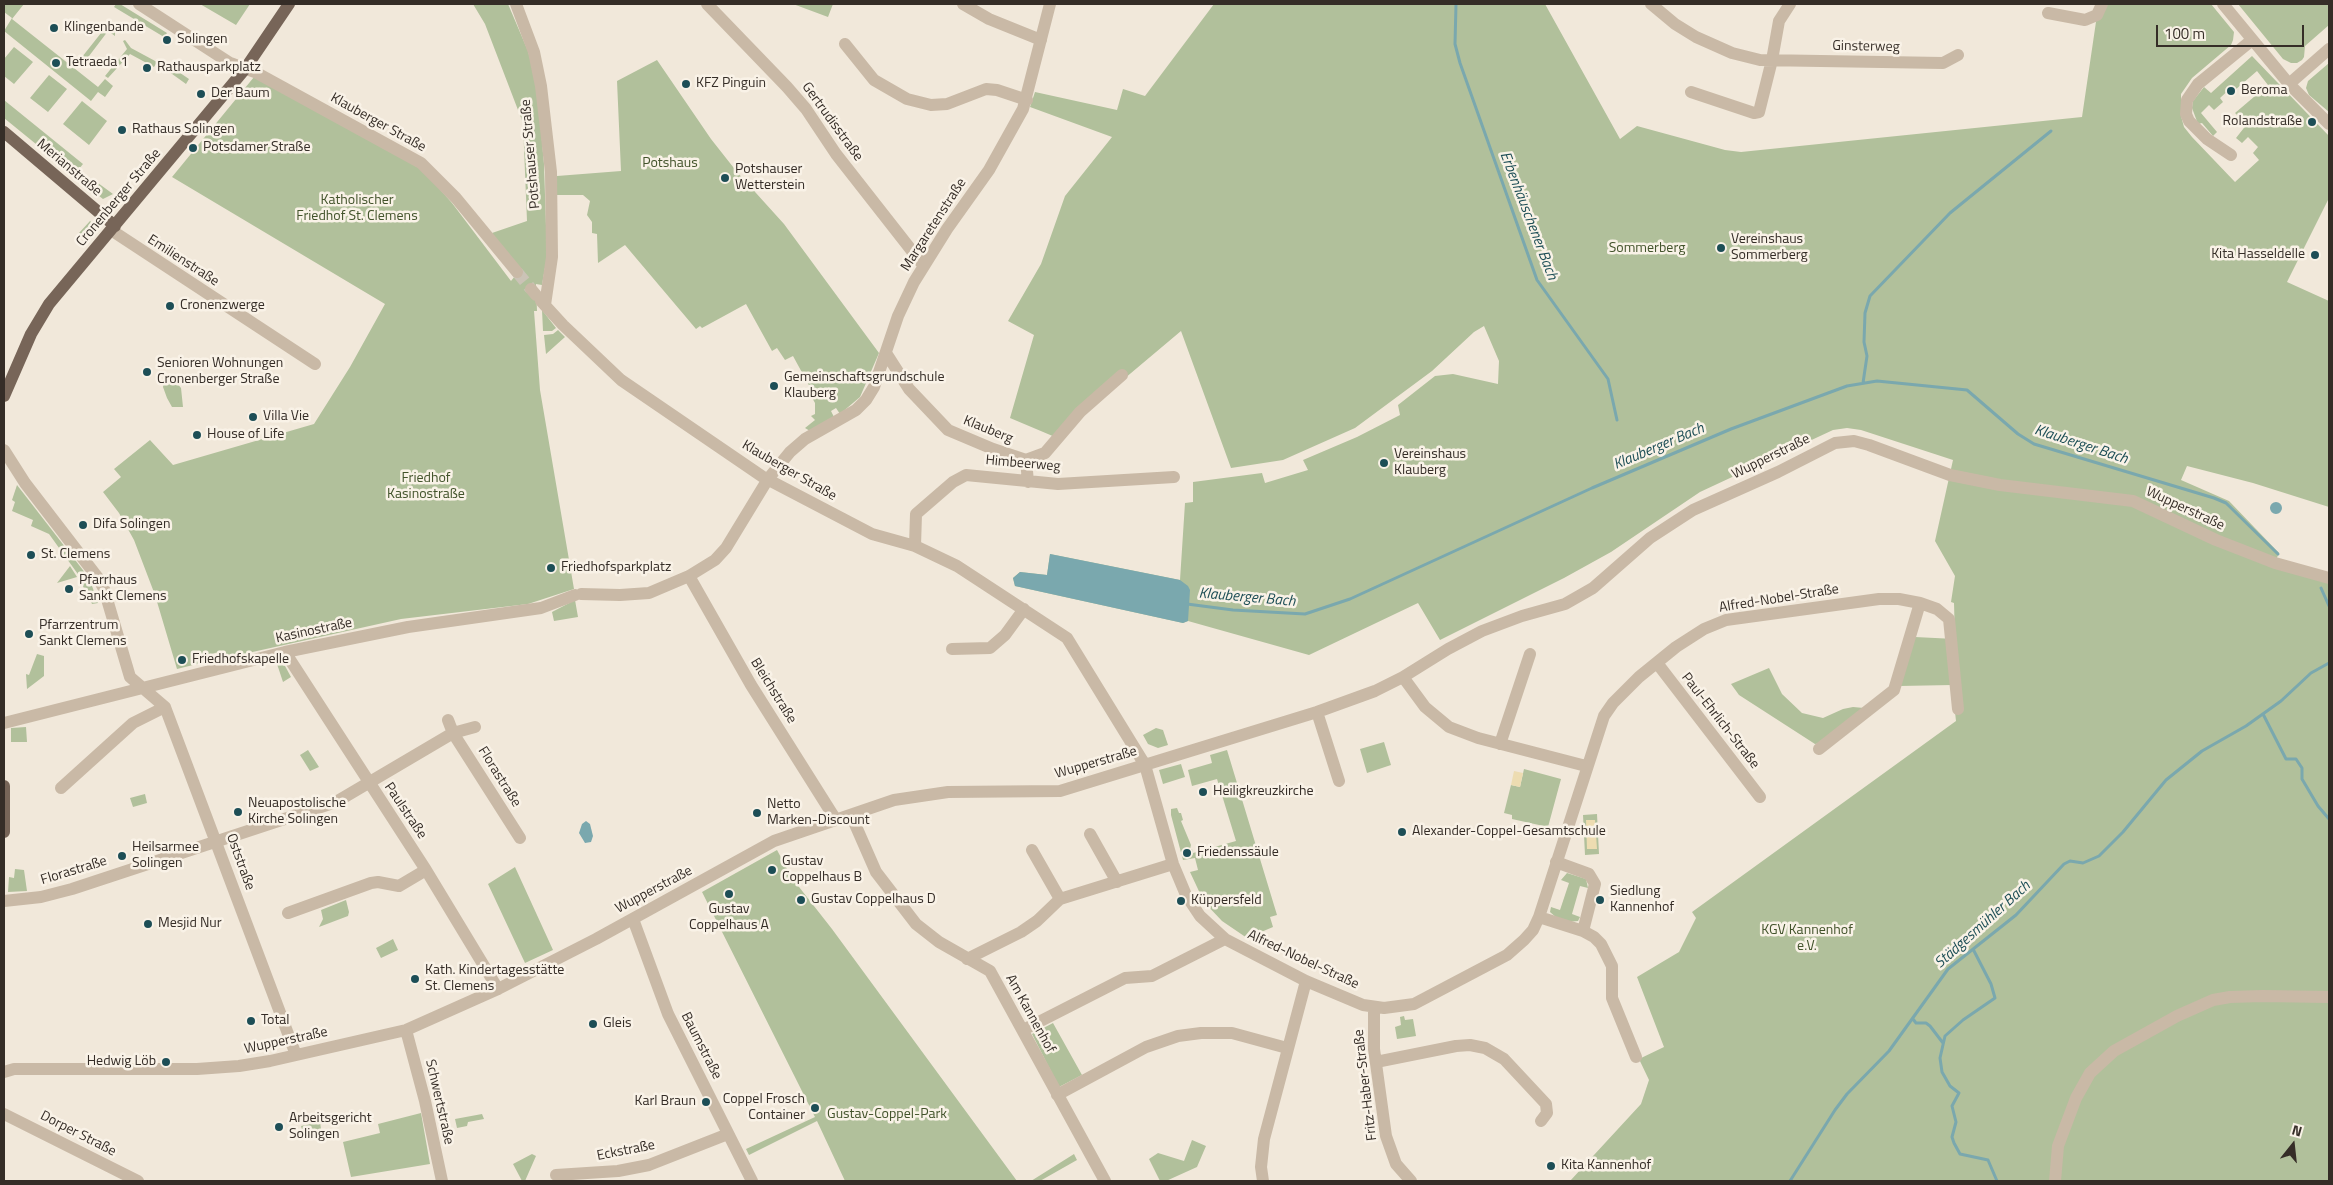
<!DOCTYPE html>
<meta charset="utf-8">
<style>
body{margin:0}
#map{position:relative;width:2333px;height:1185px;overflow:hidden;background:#f1e8da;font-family:"Titillium Web",sans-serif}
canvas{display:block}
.frame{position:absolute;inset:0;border:5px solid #352d27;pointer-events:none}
.north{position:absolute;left:2268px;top:1120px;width:50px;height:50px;-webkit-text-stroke:4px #f9f2e7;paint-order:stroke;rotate:16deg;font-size:14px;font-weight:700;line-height:20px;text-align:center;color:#352d27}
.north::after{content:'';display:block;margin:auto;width:18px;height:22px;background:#352d27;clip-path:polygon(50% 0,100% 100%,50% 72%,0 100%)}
.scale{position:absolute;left:2156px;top:25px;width:148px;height:22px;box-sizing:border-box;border:2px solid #352d27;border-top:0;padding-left:6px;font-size:15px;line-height:18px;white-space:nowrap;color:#352d27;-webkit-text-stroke:4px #f9f2e7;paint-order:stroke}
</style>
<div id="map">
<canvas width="2333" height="1185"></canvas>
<div class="frame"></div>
<div class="north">N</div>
<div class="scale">100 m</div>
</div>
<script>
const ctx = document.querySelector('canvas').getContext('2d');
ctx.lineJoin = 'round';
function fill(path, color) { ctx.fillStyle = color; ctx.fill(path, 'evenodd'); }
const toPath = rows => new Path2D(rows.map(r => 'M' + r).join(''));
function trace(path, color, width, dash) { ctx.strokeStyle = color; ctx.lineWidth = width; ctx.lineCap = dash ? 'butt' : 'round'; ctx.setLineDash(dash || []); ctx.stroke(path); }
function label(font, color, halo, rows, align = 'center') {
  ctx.font = font + ' "Titillium Web",sans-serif'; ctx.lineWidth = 5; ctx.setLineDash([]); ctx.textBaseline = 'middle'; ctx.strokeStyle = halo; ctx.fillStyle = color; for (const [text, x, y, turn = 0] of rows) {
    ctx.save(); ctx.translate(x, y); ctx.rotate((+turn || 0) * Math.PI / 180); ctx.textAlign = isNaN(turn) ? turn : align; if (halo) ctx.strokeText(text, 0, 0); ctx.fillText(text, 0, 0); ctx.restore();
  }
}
fill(toPath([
 [4,4,24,4,12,19,98,87,105,79,113,86,105,97,98,92,91,101,4,31,12,18,4,12],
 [116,4,120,4,167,33,164,37,114,7],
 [200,4,250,4,236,25],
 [473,4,508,4,528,51,537,85,544,164,547,256,542,285,536,284,537,311,534,311,540,390,574,589,528,604,401,619,221,659,219,652,203,656,205,662,177,669,155,595,134,540,119,513,103,492,121,477,114,469,150,440,173,465,314,424,350,367,385,304,172,177,254,77,421,168,452,203,511,281,515,276,492,233,527,221,523,123,485,24],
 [793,4,833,4,828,17],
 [1214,4,1545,4,1620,139,1637,126,1725,150,1741,152,2082,117,2097,15,2103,4,2211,4,2234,32,2233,40,2231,45,2192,78,2181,94,2181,116,2184,127,2192,137,2235,182,2259,160,2253,153,2258,147,2248,137,2242,143,2236,138,2247,124,2235,113,2268,85,2257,71,2235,90,2232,87,2220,98,2223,102,2214,110,2209,105,2201,113,2217,132,2213,136,2202,123,2198,124,2192,108,2193,101,2204,87,2211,93,2252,56,2329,136,2329,198,2287,282,2329,301,2329,507,2253,483,2187,466,2181,480,2229,501,2279,553,2275,562,2329,578,2329,1181,1570,1181,1641,1104,1649,1080,1639,1059,1664,1047,1637,977,1679,952,1696,918,1692,912,1956,721,1952,685,1899,686,1915,637,1955,639,1954,603,1951,602,1955,576,1935,541,1953,460,1861,430,1847,428,1833,430,1700,492,1611,552,1564,578,1440,640,1418,603,1309,655,1188,621,1183,623,1015,586,1013,578,1020,572,1047,575,1050,554,1180,580,1185,503,1193,502,1193,482,1262,473,1265,483,1308,470,1303,460,1357,437,1400,415,1398,405,1435,376,1453,374,1498,384,1499,361,1484,326,1474,332,1432,371,1355,428,1283,460,1231,468,1181,331,1055,437,1010,418,1034,335,1008,321,1041,264,1065,196,1112,137,1030,107,1035,92,1117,110,1123,89,1145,96],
 [2238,4,2329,4,2329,25,2305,46,2304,57,2302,60,2297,63,2291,63,2283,59],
 [105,22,115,29,115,36,108,31,86,60,82,57,105,28,99,24],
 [125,40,131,48,157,62,154,67,130,54,108,78,105,76,127,49,123,41],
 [14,47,33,62,14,84,4,76,4,59],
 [657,60,711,139,737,172,784,224,879,353,860,397,840,414,836,408,831,411,834,417,810,431,805,428,815,420,811,416,815,414,815,403,810,394,808,395,807,391,811,389,793,356,785,360,777,348,772,351,746,304,702,328,700,326,696,329,625,245,598,263,597,234,592,233,592,222,587,215,590,201,583,195,556,195,557,176,621,171,617,81],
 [164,62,189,79,186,84,161,66],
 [2329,63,2329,112,2309,95,2306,88,2308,81],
 [49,75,67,89,48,112,30,98],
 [4,100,83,164,74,175,4,118],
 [82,101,107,121,89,145,63,124],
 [92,180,98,183,113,194,103,199,86,186,87,181],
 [90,221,97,227,86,239,79,233],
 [542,310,556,328,552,331,543,331],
 [558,330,565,337,546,354,544,335,553,334],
 [167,380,175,381,181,388,183,407,172,407,167,398,163,387,164,382],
 [17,485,86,574,80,577,49,534,31,526,33,520,12,511,15,502,12,500],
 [70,566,77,577,57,583],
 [88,577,91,583,98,603,92,604,90,599,86,599,82,581],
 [575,600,578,617,554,621,552,612],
 [37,654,44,656,44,676,27,689,26,674,29,675],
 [277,664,285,666,291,677,283,682],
 [1769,668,1782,694,1802,713,1823,718,1843,709,1853,707,1864,708,1822,743,1815,744,1739,695,1731,684],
 [26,727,27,742,11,742,11,728],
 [1156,728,1163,730,1168,745,1158,748,1148,744,1143,735],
 [1384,742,1391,765,1367,773,1360,749],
 [308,750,319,767,310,771,300,755],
 [1227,750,1277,915,1270,917,1273,927,1247,938,1222,921,1204,902,1190,872,1198,870,1195,858,1183,860,1171,815,1171,809,1177,808,1179,813,1181,813,1183,820,1181,821,1191,845,1190,849,1192,849,1193,853,1236,841,1217,779,1192,786,1188,770,1212,763,1210,755],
 [1181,764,1185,777,1163,784,1159,770],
 [1524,769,1561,779,1548,827,1512,819,1512,815,1504,813,1511,785,1520,787],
 [145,794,147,803,133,807,130,798],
 [1597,814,1599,854,1585,855,1583,815],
 [777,850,792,878,832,929,1017,1181,845,1181,817,1121,749,1155,746,1149,815,1117,702,892],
 [515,867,553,950,525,963,488,884],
 [15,869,24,870,27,891,8,892,9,877,14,878],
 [1567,873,1586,879,1588,888,1580,886,1572,914,1580,917,1578,921,1567,922,1558,919,1550,912,1551,907,1560,910,1569,883,1561,880],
 [346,900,349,912,348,916,319,927,323,919,321,910],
 [393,939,398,950,381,958,376,948],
 [1404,1016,1405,1020,1413,1019,1416,1036,1397,1039,1395,1027,1401,1025,1400,1017],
 [1053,1023,1082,1075,1059,1087,1032,1034],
 [421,1113,430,1164,351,1177,343,1142,380,1133,378,1124],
 [482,1114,484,1119,468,1122,467,1126,457,1128,455,1119],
 [320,1122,321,1129,303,1133,301,1126],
 [1192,1140,1206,1146,1197,1167,1166,1181,1160,1181,1149,1159,1158,1153,1184,1161],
 [532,1154,536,1156,525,1181,522,1181,513,1164],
 [1074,1154,1077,1160,1040,1181,1031,1181]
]), '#b1c09b');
fill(toPath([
 [1514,771,1523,773,1520,787,1511,785],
 [1586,820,1595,820,1597,849,1587,849]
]), '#eddcb1');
fill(toPath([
 '2270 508a6 6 0 1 1 12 0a6 6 0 1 1-12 0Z',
 [1050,554,1180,580,1188,586,1190,590,1188,621,1183,623,1015,586,1013,578,1020,572,1047,575],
 [586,821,590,824,593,836,591,842,585,843,579,833,582,824]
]), '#7aa8ae');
trace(toPath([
 [1456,4,1455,44,1460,63,1537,280,1608,379,1617,420],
 [1863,383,1867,356,1864,342,1865,313,1870,296,1950,213,2051,131],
 [2321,588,2329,606],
 [1187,604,1233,610,1305,614,1350,599,1592,488,1731,429,1847,386,1877,381,1967,390,2018,434,2034,444,2214,498,2226,503,2278,554],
 [2263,714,2286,759,2296,759,2302,768,2302,779,2318,806,2329,819],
 [1973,949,1991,984,1995,998,1963,1020,1945,1036,1940,1058,1942,1072,1950,1086,1959,1093,1952,1106,1956,1122,1952,1137,1954,1143,1960,1154,1988,1160,1997,1181],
 [1913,1019,1916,1023,1926,1023,1930,1026,1943,1043],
 [1790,1181,1835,1110,1847,1094,1889,1051,1948,969,2016,915,2064,864,2070,861,2083,863,2099,856,2123,832,2166,780,2202,751,2246,726,2281,701,2311,673,2329,663]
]), '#7aa8ae', 3);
trace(toPath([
 [517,272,531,289]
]), '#cbc3b6', 12, [12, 6]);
trace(toPath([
 [139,4,230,63,255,72,421,163,456,198,517,272],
 [516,4,534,52,541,86,551,172,552,257,545,305],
 [707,4,787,87,806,109,836,154,923,265],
 [963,4,989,19,1041,40],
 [1651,4,1675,24,1696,37,1732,53,1760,60,1943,63,1958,55],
 [2223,4,2289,84,2329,124],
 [2048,13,2085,20,2097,15,2102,4],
 [845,44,874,80,907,99,931,105,947,104,986,89,997,90,1027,100],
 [2289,84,2329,49],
 [1691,92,1754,113,1759,112,1772,60,1779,21,1790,4],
 [2231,155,2207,139,2189,121,2186,114,2187,100,2198,84,2252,40],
 [111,230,315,364],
 [531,289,536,295],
 [541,301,563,325,621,380,763,477,872,534,915,546,957,566,1067,638,1145,765,1173,864,1186,895,1200,916,1225,939,1306,981,1363,1005,1384,1008,1414,1004,1507,955,1524,940,1533,930,1539,917,1604,716,1613,703,1639,677,1676,647,1704,629,1726,620,1879,599,1899,599,1920,603,1937,609,1949,619,1958,709],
 [886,353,909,389,948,430,993,449,1026,460],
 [4,450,25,483,98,578,104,589,130,677,165,707,296,1055],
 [1028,482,1026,460,1045,453,1080,412,1122,375],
 [915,546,916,514,953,482,966,475,1058,484,1174,477],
 [689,576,751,685,836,820],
 [581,594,620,595,649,593,689,576,715,560,726,548,768,479,790,452,805,439,856,410,866,400,874,387,898,316,914,282,947,229,989,170,1023,109,1050,4],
 [952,649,990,648,1005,635,1024,609],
 [285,652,426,870,498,989],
 [1657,663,1760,797],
 [1403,677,1425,707,1449,727,1478,738,1586,766],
 [1317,712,1339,781],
 [448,720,453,733,520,838],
 [4,723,285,652,408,627,541,608,575,595],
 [1500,744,1530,654],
 [1819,749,1894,690,1920,603],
 [61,788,133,723,165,707],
 [851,815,876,872,916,924,939,942,990,971,1105,1181],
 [1090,834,1117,882],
 [1032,850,1060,899],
 [1556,862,1589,874,1595,884,1583,931],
 [4,901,41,897,72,889,336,802,453,733,475,727],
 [288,913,371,883,378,882,399,886,426,870],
 [1539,917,1583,931,1594,937,1601,944,1612,966,1612,998,1636,1057],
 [633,919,668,1014,752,1181],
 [967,959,1021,932,1037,921,1060,899,1173,864],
 [1374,1008,1374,1049,1386,1136,1396,1164,1411,1181],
 [406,1030,425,1101,442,1181],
 [1023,1030,1125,978,1152,976,1225,939],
 [1376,1062,1456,1046,1470,1045,1485,1048,1504,1059,1546,1104,1547,1113,1541,1121],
 [4,1072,14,1069,197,1069,239,1066,270,1061,406,1030,498,989,596,939,774,841,894,800,948,792,1060,791,1317,712,1375,691,1403,677,1448,649,1482,631,1522,616,1565,604,1593,588,1650,538,1693,510,1778,472,1835,443,1854,441,1869,445,1950,475,2000,485,2133,501,2216,540,2275,563,2329,578],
 [1057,1095,1146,1047,1178,1036,1201,1033,1232,1033,1287,1048],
 [4,1114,138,1181],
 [556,1175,618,1171,649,1165,728,1134],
 [1263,1181,1261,1167,1264,1139,1306,981],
 [2055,1181,2058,1146,2076,1098,2090,1073,2114,1051,2177,1016,2213,1000,2230,997,2263,996,2329,997]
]), '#c9b9a6', 12);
trace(toPath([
 [4,132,115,226],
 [4,396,31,334,49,304,245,69,289,4],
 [4,786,4,832]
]), '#776558', 12);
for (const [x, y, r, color] of [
 [54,28,5,"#1d4e56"],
 [167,40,5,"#1d4e56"],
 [56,63,5,"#1d4e56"],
 [147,68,5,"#1d4e56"],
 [686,84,5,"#1d4e56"],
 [2231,91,5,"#1d4e56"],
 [201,94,5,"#1d4e56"],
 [2312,122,5,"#1d4e56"],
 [122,130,5,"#1d4e56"],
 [193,148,5,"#1d4e56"],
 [725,178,5,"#1d4e56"],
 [1721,248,5,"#1d4e56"],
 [2315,255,5,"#1d4e56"],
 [170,306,5,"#1d4e56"],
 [147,372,5,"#1d4e56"],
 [774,386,5,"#1d4e56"],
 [253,417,5,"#1d4e56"],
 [197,435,5,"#1d4e56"],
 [1384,463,5,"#1d4e56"],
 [83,525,5,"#1d4e56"],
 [31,555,5,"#1d4e56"],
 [551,568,5,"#1d4e56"],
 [69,589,5,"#1d4e56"],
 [29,634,5,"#1d4e56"],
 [182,660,5,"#1d4e56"],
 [1203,792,5,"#1d4e56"],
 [238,812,5,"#1d4e56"],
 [757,813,5,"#1d4e56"],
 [1402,832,5,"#1d4e56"],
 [1187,853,5,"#1d4e56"],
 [122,856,5,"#1d4e56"],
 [772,870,5,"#1d4e56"],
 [729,894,5,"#1d4e56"],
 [801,900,5,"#1d4e56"],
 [1600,900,5,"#1d4e56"],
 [1181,901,5,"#1d4e56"],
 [148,924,5,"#1d4e56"],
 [415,979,5,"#1d4e56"],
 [251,1021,5,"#1d4e56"],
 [593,1024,5,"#1d4e56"],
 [166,1062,5,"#1d4e56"],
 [706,1102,5,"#1d4e56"],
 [815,1108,5,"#1d4e56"],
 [279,1127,5,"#1d4e56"],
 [1551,1166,5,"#1d4e56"]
]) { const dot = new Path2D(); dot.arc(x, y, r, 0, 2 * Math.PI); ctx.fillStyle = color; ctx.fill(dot); trace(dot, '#f9f2e7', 2); }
label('14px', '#352d27', '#f9f2e7', [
 ["Klingenbande",64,28],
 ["Solingen",177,40],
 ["Tetraeda 1",66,63],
 ["Rathausparkplatz",157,68],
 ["KFZ Pinguin",696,84],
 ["Beroma",2241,91],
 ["Der Baum",211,94],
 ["Rolandstraße",2302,122,"right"],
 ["Rathaus Solingen",132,130],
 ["Potsdamer Straße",203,148],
 ["Potshauser",735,170],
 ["Wetterstein",735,186],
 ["Vereinshaus",1731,240],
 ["Sommerberg",1731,256],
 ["Kita Hasseldelle",2305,255,"right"],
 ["Cronenzwerge",180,306],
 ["Senioren Wohnungen",157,364],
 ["Cronenberger Straße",157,380],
 ["Gemeinschaftsgrundschule",784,378],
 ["Klauberg",784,394],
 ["Villa Vie",263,417],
 ["House of Life",207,435],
 ["Vereinshaus",1394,455],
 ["Klauberg",1394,471],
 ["Difa Solingen",93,525],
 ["St. Clemens",41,555],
 ["Friedhofsparkplatz",561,568],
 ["Pfarrhaus",79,581],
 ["Sankt Clemens",79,597],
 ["Pfarrzentrum",39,626],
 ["Sankt Clemens",39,642],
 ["Friedhofskapelle",192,660],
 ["Heiligkreuzkirche",1213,792],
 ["Neuapostolische",248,804],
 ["Kirche Solingen",248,820],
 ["Netto",767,805],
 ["Marken-Discount",767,821],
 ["Alexander-Coppel-Gesamtschule",1412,832],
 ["Heilsarmee",132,848],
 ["Solingen",132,864],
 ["Friedenssäule",1197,853],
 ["Gustav",782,862],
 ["Coppelhaus B",782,878],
 ["Siedlung",1610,892],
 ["Kannenhof",1610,908],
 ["Gustav Coppelhaus D",811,900],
 ["Küppersfeld",1191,901],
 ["Gustav",729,910,"center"],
 ["Coppelhaus A",729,926,"center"],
 ["Mesjid Nur",158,924],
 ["Kath. Kindertagesstätte",425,971],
 ["St. Clemens",425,987],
 ["Total",261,1021],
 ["Gleis",603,1024],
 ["Hedwig Löb",156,1062,"right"],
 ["Coppel Frosch",805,1100,"right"],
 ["Container",805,1116,"right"],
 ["Karl Braun",696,1102,"right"],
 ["Arbeitsgericht",289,1119],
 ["Solingen",289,1135],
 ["Kita Kannenhof",1561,1166]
], 'left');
label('14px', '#352d27', '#f9f2e7', [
 ["Ginsterweg",1866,47,1],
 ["Gertrudisstraße",832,122,54],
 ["Klauberger Straße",378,123,29],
 ["Potshauser Straße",531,154,-95],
 ["Merianstraße",69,168,40],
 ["Cronenberger Straße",119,198,-50],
 ["Margaretenstraße",934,225,-57],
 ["Emilienstraße",183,261,33],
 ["Klauberg",988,430,22],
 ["Wupperstraße",1771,457,-26],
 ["Himbeerweg",1023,464,5],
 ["Klauberger Straße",789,471,30],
 ["Wupperstraße",2185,509,25],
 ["Alfred-Nobel-Straße",1779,599,-9],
 ["Kasinostraße",314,631,-12],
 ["Bleichstraße",773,691,58],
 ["Paul-Ehrlich-Straße",1720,721,52],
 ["Wupperstraße",1096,763,-16],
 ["Florastraße",499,777,58],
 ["Paulstraße",405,811,56],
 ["Oststraße",240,862,70],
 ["Florastraße",74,871,-17],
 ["Wupperstraße",654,890,-28],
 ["Alfred-Nobel-Straße",1303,960,25],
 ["Am Kannenhof",1030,1014,61],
 ["Wupperstraße",286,1041,-12],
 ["Baumstraße",701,1046,63],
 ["Fritz-Haber-Straße",1366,1085,-97],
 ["Schwertstraße",439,1102,77],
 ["Dorper Straße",78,1134,27],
 ["Eckstraße",626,1151,-11]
]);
label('14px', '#42532b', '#f9f2e7', [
 ["Potshaus",670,164],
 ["Katholischer",357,201],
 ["Friedhof St. Clemens",357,217],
 ["Sommerberg",1647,249],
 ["Friedhof",426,479],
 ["Kasinostraße",426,495],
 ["KGV Kannenhof",1807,931],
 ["e.V.",1807,947],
 ["Gustav-Coppel-Park",887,1115]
]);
label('italic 15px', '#1d4e56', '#f9f2e7', [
 ["Erbenhäuschener Bach",1528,216,69],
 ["Klauberger Bach",2081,445,18],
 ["Klauberger Bach",1659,447,-23],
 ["Klauberger Bach",1247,598,5],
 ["Städgesmühler Bach",1983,925,-42]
]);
</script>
